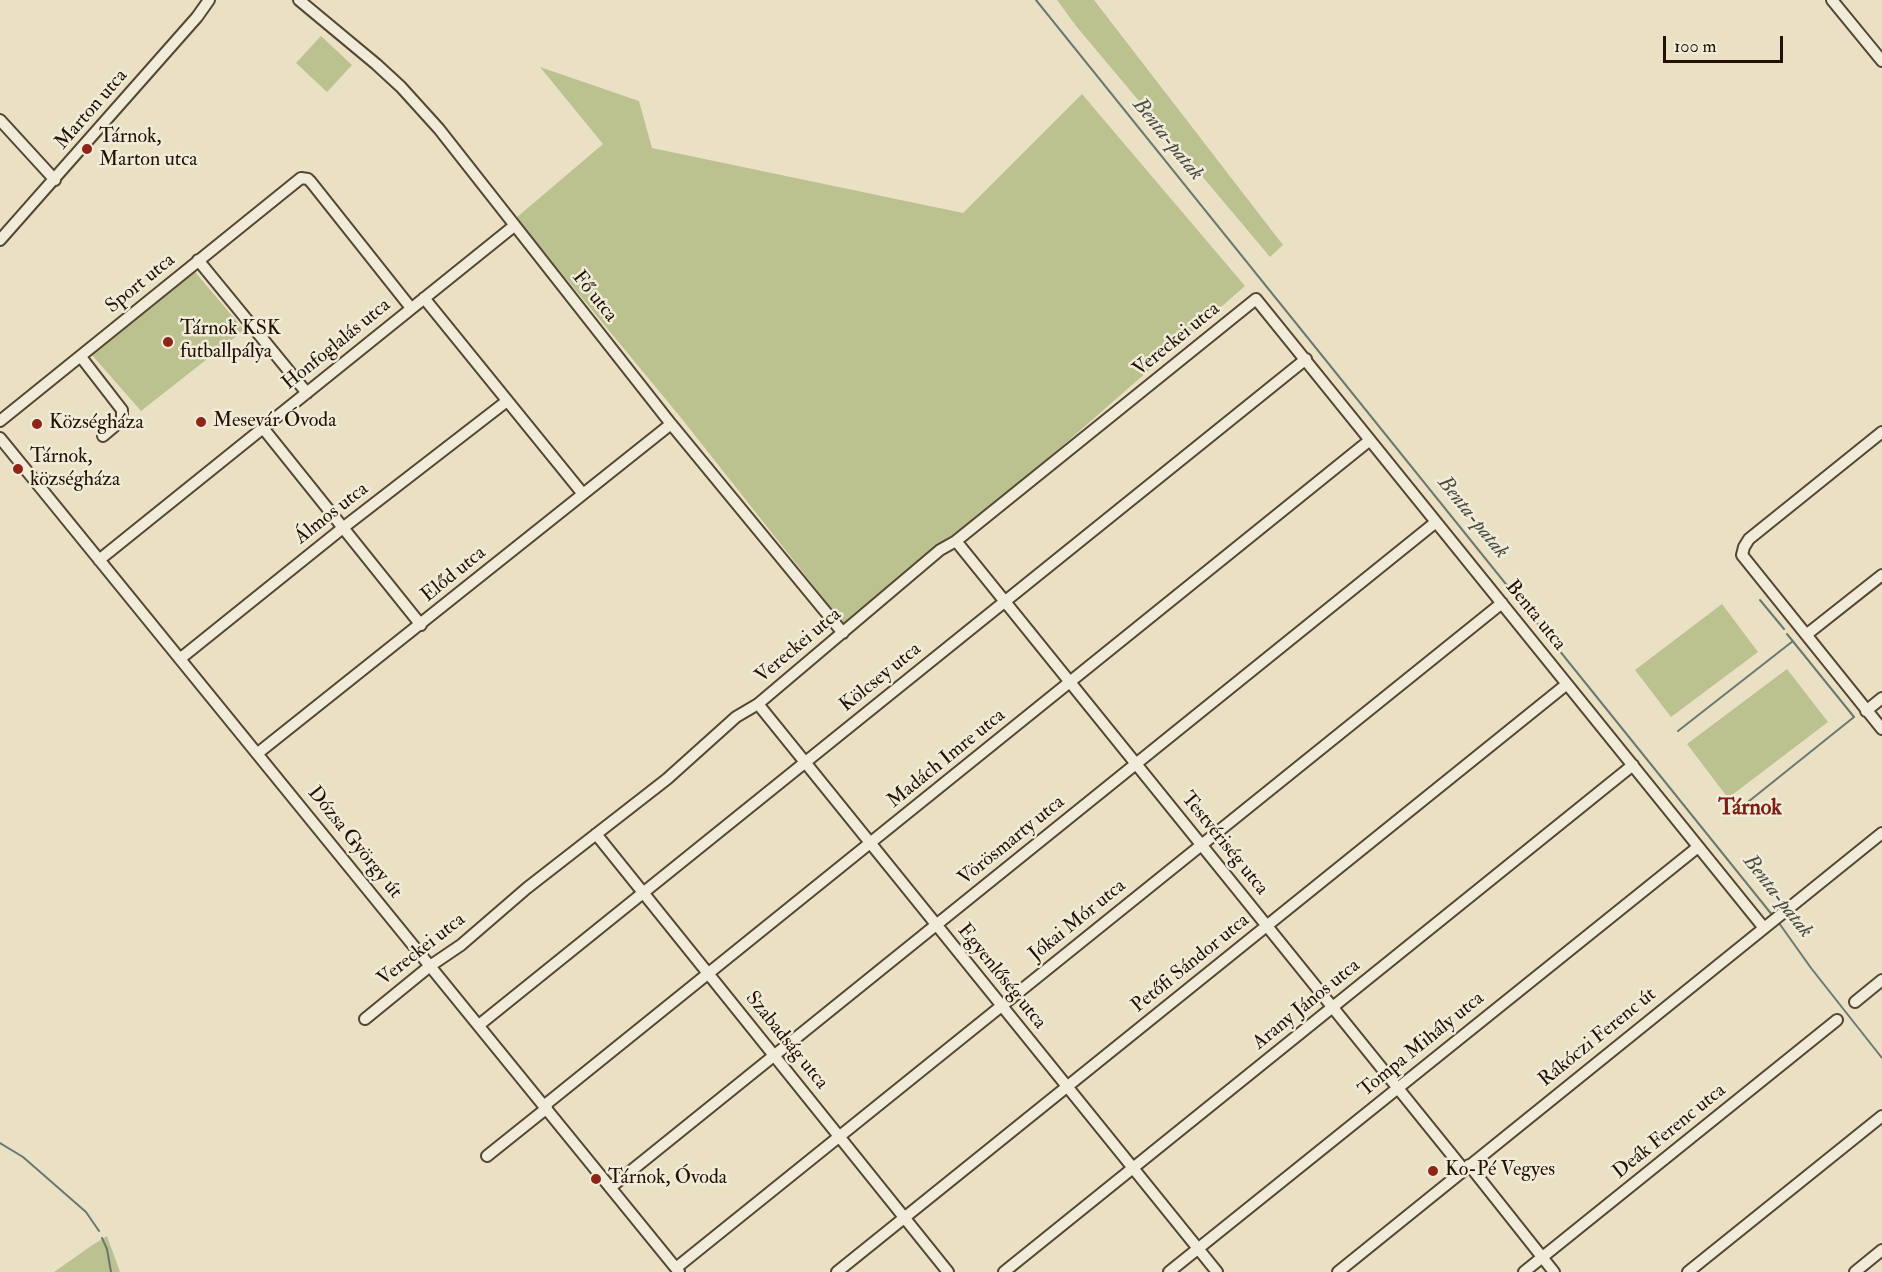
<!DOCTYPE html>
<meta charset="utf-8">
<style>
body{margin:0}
#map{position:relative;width:1882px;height:1272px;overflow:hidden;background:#eae1c4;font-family:"IM FELL Double Pica",serif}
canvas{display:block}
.scale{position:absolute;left:1663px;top:36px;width:120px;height:27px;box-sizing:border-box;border:3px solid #231202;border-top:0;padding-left:8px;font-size:18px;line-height:21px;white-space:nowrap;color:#231202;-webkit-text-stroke:4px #f1ecd9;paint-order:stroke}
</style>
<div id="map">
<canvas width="1882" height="1272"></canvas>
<div class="scale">100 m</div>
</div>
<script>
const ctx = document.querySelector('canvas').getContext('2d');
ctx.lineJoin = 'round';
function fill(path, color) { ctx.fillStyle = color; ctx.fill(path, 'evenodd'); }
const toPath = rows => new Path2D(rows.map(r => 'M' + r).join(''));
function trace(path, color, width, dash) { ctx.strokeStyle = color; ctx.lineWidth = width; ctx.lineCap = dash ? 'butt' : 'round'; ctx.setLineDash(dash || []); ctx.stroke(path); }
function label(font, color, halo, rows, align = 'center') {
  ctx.font = font + ' "IM FELL Double Pica",serif'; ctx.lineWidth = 5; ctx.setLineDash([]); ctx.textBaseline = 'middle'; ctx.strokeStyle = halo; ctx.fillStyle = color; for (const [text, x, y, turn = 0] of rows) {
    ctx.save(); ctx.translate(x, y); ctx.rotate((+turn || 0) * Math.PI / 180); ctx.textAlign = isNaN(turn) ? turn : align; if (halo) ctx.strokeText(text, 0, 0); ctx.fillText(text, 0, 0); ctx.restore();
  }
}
fill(toPath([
 [1057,0,1094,0,1283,245,1270,257,1076,26],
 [321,36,352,65,327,92,296,63],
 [540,67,639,101,652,148,963,213,1082,94,1245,286,850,632,682,419,516,218,603,144],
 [195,272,244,330,141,411,92,355],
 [1722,604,1758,652,1671,717,1635,670],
 [1787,669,1828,722,1728,798,1687,744],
 [107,1236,120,1272,54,1272,91,1246]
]), '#bcc190');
trace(toPath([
 [1036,0,1773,916],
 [1760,600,1784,629],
 [1678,731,1793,641],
 [1733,814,1854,717,1787,634],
 [1779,923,1811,968,1882,1058],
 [0,1143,23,1157,86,1212,99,1231],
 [102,1238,107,1249,111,1272]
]), '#697870', 2);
const minor = toPath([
 [299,0,376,64,401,87,439,129,671,424,843,633],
 [1832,0,1882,61],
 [0,120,55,180],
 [0,240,197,17,209,0],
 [198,260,307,393],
 [424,298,583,494],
 [81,357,122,410,122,420,103,436],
 [0,421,301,178,308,179,311,182,411,308],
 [263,428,421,625],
 [1882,432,1749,539,1744,547,1742,555,1882,729],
 [0,438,679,1272],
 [956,541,1464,1170],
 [99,560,514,226],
 [1806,635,1882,575],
 [181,658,344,527,507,401],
 [758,704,1217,1272],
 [1866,711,1882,698],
 [258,753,671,424],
 [596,834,948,1272],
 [1855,1002,1882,980],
 [365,1019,430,966,461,945,527,888,667,779,736,717,758,704,940,550,956,541,1256,299,1764,928],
 [479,1025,1306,359],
 [545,1105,1370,440],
 [487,1156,547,1108],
 [1469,1165,1554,1272],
 [611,1187,1436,522],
 [676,1268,1502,603],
 [837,1272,1567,684],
 [1004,1272,1633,765],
 [1169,1272,1698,847],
 [1338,1272,1882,833],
 [1524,1272,1837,1020],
 [1688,1272,1882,1116],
 [1855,1272,1882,1250]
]);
trace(minor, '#554632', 14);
trace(minor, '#f1ecd9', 10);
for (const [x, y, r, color] of [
 [87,149,6,"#8f2418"],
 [168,342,6,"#8f2418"],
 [201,422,6,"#8f2418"],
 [37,424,6,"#8f2418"],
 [18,469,6,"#8f2418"],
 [1433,1171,6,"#8f2418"],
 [596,1179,6,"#8f2418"]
]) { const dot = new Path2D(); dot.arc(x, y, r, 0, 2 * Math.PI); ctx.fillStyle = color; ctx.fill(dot); trace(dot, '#f1ecd9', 2); }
label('20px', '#231202', '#f1ecd9', [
 ["Marton utca",92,110,-49],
 ["Sport utca",141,284,-39],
 ["Fő utca",594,297,51],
 ["Vereckei utca",1177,340,-39],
 ["Honfoglalás utca",337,345,-39],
 ["Álmos utca",332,514,-38],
 ["Előd utca",454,575,-39],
 ["Benta utca",1535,616,51],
 ["Vereckei utca",799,646,-40],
 ["Kölcsey utca",881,678,-39],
 ["Madách Imre utca",947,759,-39],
 ["Vörösmarty utca",1012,841,-39],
 ["Dózsa György út",354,843,51],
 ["Testvériség utca",1224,844,51],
 ["Jókai Mór utca",1078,921,-39],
 ["Vereckei utca",422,950,-38],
 ["Petőfi Sándor utca",1191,964,-39],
 ["Egyenlőség utca",1001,977,51],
 ["Arany János utca",1307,1005,-39],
 ["Rákóczi Ferenc út",1598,1038,-39],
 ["Szabadság utca",786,1041,51],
 ["Tompa Mihály utca",1422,1045,-39],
 ["Deák Ferenc utca",1670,1132,-39]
]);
label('20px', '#231202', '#f1ecd9', [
 ["Tárnok,",99,138],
 ["Marton utca",99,161],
 ["Tárnok KSK",180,330],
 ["futballpálya",180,353],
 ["Mesevár Óvoda",213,422],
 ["Községháza",49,424],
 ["Tárnok,",30,458],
 ["községháza",30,481],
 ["Ko-Pé Vegyes",1445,1171],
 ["Tárnok, Óvoda",608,1179]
], 'left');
label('italic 21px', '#4c4e42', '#f1ecd9', [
 ["Benta-patak",1167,140,51],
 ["Benta-patak",1472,518,51],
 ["Benta-patak",1777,897,52]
]);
label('bold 22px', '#7a1f14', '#f1ecd9', [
 ["Tárnok",1750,809]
]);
</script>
